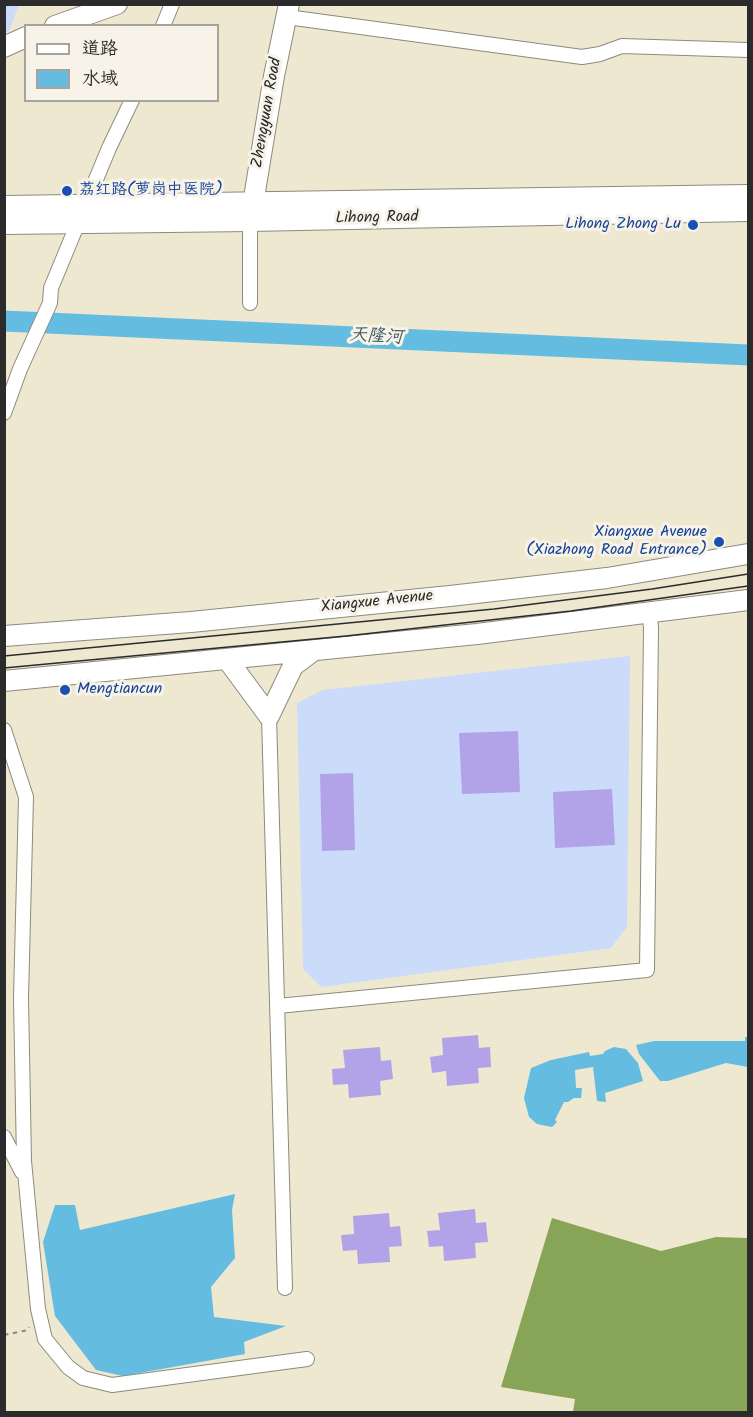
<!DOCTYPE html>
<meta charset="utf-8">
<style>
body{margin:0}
#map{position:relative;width:753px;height:1417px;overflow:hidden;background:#efe8d0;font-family:Kalam,"LXGW WenKai TC",sans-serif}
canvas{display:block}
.frame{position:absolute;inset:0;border:6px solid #2b2b2b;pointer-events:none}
.legend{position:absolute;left:24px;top:24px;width:195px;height:78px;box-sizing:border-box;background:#f7f3e8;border:2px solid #a5a39c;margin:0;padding:8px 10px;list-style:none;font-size:18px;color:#2b2b2b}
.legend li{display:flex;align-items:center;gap:12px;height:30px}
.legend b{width:30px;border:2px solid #a5a39c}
</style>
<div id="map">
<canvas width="753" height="1417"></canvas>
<div class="frame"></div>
<ul class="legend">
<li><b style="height:8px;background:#fff"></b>道路</li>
<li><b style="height:16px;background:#64bde1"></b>水域</li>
</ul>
</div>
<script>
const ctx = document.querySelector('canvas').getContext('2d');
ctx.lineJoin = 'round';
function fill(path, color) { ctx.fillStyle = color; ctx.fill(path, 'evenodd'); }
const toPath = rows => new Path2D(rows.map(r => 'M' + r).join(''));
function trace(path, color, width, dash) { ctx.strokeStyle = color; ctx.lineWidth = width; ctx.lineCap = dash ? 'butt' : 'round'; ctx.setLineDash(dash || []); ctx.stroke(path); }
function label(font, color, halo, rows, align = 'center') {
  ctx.font = font + ' Kalam,"LXGW WenKai TC",sans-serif'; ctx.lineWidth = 6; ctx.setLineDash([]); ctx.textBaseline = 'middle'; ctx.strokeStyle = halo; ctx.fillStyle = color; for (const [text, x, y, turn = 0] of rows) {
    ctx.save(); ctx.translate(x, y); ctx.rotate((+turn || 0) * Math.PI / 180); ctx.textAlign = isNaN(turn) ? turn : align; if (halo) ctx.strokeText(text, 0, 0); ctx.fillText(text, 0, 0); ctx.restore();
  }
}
fill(toPath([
 [5,4,19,5,9,31,5,32],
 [630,656,627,927,611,948,321,987,303,969,297,703,323,690]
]), '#cadcf9');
fill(toPath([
 [552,1218,661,1251,716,1237,748,1238,748,1412,573,1412,575,1399,501,1387]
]), '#88a456');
fill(toPath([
 [745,1037,748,1037,748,1067,726,1063,668,1081,660,1081,639,1054,636,1045,654,1041,745,1041],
 [614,1047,626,1049,638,1063,643,1081,605,1093,606,1102,597,1101,593,1067,575,1070,576,1088,582,1088,581,1098,574,1098,568,1102,564,1102,555,1120,557,1122,552,1127,537,1124,529,1117,524,1098,531,1068,551,1060,589,1052,590,1056,603,1054,605,1051],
 [235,1194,232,1210,235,1258,211,1287,214,1317,286,1326,244,1342,245,1354,123,1376,96,1370,55,1316,43,1242,55,1205,75,1205,80,1230]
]), '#64bde1');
trace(toPath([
 [4,321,748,355]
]), '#64bde1', 21);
fill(toPath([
 [518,731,520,792,462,794,459,733],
 [353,773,355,850,322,851,320,774],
 [612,789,615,845,555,848,553,792],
 [478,1035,479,1048,490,1047,491,1067,478,1068,479,1083,447,1086,446,1071,432,1073,430,1057,443,1055,442,1038],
 [380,1047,381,1061,391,1060,393,1079,380,1081,381,1095,349,1098,348,1084,333,1085,332,1069,345,1068,343,1050],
 [475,1209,476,1223,486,1222,488,1242,475,1243,476,1258,444,1261,443,1246,429,1247,427,1231,440,1230,438,1213],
 [389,1213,390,1227,400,1226,402,1246,389,1247,390,1262,358,1264,357,1250,343,1251,341,1235,354,1234,353,1216]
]), '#b2a3e9');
const street = toPath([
 [287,17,582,57,600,54,622,46,748,50],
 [163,26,172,4],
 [250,221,250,303],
 [4,413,20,369,50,303,51,288,109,148,132,100],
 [269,716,285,1288],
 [4,730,26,797,21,998,24,1161,38,1309,45,1339,68,1367,83,1378,112,1385,307,1359],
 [278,1006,647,970,651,627,649,614],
 [4,1137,22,1172]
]);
const secondary = toPath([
 [55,26,117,4],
 [4,47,26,37],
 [4,206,748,195],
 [251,216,274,76,289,4],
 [4,224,250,221,748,211],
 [4,636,191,622,450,596,607,578,748,554],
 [227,659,269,716],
 [4,681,477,634,748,600],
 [269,716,293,666,313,651]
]);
trace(street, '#8d8a7e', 16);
trace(secondary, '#8d8a7e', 22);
trace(toPath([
 [4,1335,28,1330,29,1327]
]), '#8d8a7e', 2, [4.5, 4.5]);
trace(street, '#fff', 14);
trace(secondary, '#fff', 20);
trace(toPath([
 [4,656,494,609,652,589,748,574],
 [4,668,346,636,571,611,748,586]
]), '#2b2b2b', 1.5);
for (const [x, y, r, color] of [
 [67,191,6,"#1a4fb4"],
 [693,225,6,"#1a4fb4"],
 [719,542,6,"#1a4fb4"],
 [65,690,6,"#1a4fb4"]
]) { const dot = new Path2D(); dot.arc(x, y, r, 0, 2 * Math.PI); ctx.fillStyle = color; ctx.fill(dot); trace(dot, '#f7f3e8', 2); }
label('16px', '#2b2b2b', '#f7f3e8', [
 ["Zhengyuan Road",268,113,-80],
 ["Lihong Road",377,219,-1],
 ["Xiangxue Avenue",377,603,-6]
]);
label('16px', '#164399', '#f7f3e8', [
 ["荔红路(萝岗中医院)",79,191],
 ["Lihong Zhong Lu",681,225,"right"],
 ["Xiangxue Avenue",707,533,"right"],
 ["(Xiazhong Road Entrance)",707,551,"right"],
 ["Mengtiancun",77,690]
], 'left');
label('italic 18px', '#3c5762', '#f7f3e8', [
 ["天隆河",376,338,3]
]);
</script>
